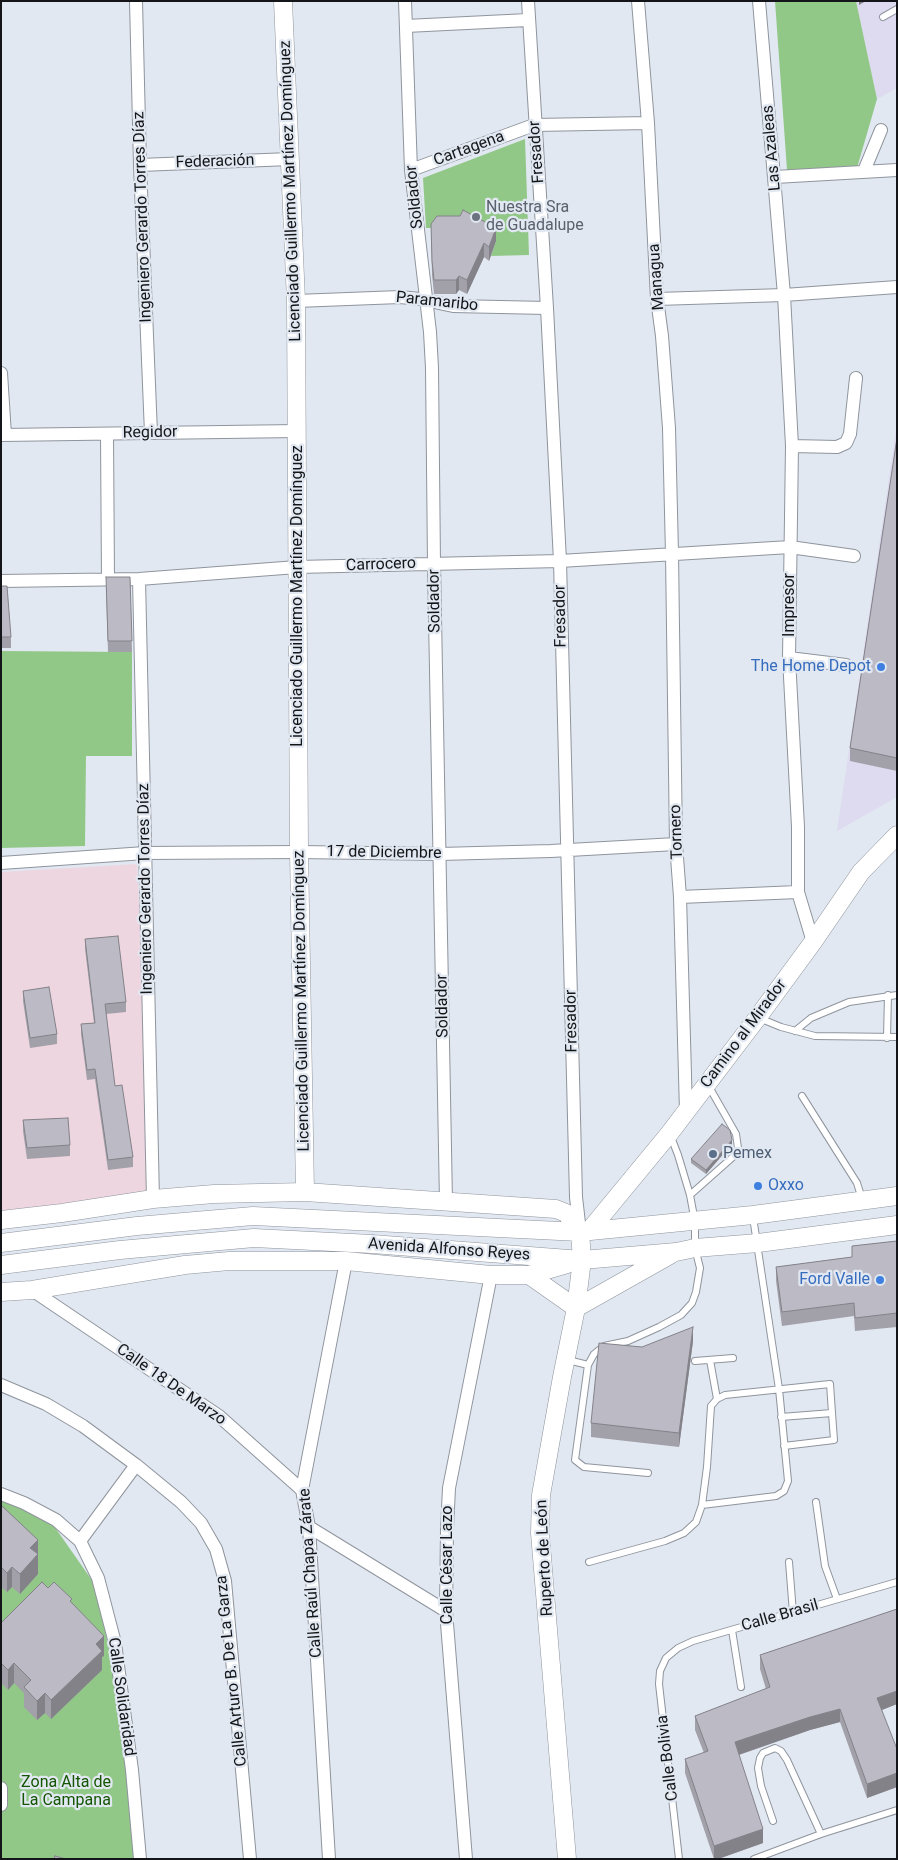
<!DOCTYPE html>
<meta charset="utf-8">
<style>
body{margin:0}
#map{position:relative;width:898px;height:1860px;overflow:hidden;background:#e1e8f1;font-family:Roboto,sans-serif}
canvas{display:block}
.frame{position:absolute;inset:0;border:2px solid #131518;pointer-events:none}
</style>
<div id="map">
<canvas width="898" height="1860"></canvas>
<div class="frame"></div>
</div>
<script>
const ctx = document.querySelector('canvas').getContext('2d');
ctx.lineJoin = 'round';
function fill(path, color) { ctx.fillStyle = color; ctx.fill(path, 'evenodd'); }
const toPath = rows => new Path2D(rows.map(r => 'M' + r).join(''));
function trace(path, color, width, dash) { ctx.strokeStyle = color; ctx.lineWidth = width; ctx.lineCap = dash ? 'butt' : 'round'; ctx.setLineDash(dash || []); ctx.stroke(path); }
function label(font, color, halo, rows, align = 'center') {
  ctx.font = font + ' Roboto,sans-serif'; ctx.lineWidth = 4.5; ctx.setLineDash([]); ctx.textBaseline = 'middle'; ctx.strokeStyle = halo; ctx.fillStyle = color; for (const [text, x, y, turn = 0] of rows) {
    ctx.save(); ctx.translate(x, y); ctx.rotate((+turn || 0) * Math.PI / 180); ctx.textAlign = isNaN(turn) ? turn : align; if (halo) ctx.strokeText(text, 0, 0); ctx.fillText(text, 0, 0); ctx.restore();
  }
}
fill(toPath([
 [856,1,897,1,897,88,877,99],
 [897,424,897,797,837,831]
]), '#dedaf0');
fill(toPath([
 [137,864,154,1195,1,1213,1,872]
]), '#eed6e0');
fill(toPath([
 [775,1,856,1,877,99,857,168,787,170],
 [525,139,529,255,491,256,496,241,448,228,426,228,423,178],
 [1,651,132,652,132,756,86,756,85,846,1,848],
 [1,1495,54,1526,96,1586,122,1713,140,1859,1,1859]
]), '#92c887');
const lane = toPath([
 [883,17,897,9],
 [759,1018,781,1027,815,1036,897,1037],
 [795,1031,811,1018,849,1002,897,995],
 [887,1038,888,995],
 [802,1096,857,1183,862,1199],
 [690,1195,734,1156,738,1148,736,1134,708,1085],
 [568,1360,588,1365],
 [710,1360,717,1399],
 [695,1361,733,1358],
 [781,1417,832,1413,834,1440,784,1446],
 [648,1473,584,1467,575,1460,588,1365,594,1354,604,1346,628,1341,659,1327,681,1315,692,1303,696,1292,700,1268,695,1248,695,1222,690,1195,678,1155,671,1137],
 [816,1502,825,1566,837,1599],
 [702,1505,776,1496,784,1491,788,1481,779,1389,753,1217],
 [589,1562,665,1541,684,1533,696,1522,702,1505,707,1467,711,1406,717,1399,725,1395,830,1384,832,1413],
 [789,1562,793,1613],
 [732,1630,741,1687],
 [773,1821,761,1786,758,1768,760,1758,763,1753,775,1748,781,1751,787,1760,821,1834],
 [679,1859,659,1684,660,1671,666,1658,678,1648,693,1641,897,1582],
 [754,1859,821,1834,897,1810]
]);
const street = toPath([
 [136,1,140,165,151,433],
 [405,1,411,170,430,332,432,368,434,564,446,1202],
 [528,1,547,308,560,561,576,1197,580,1232],
 [638,1,648,123,657,299,662,336,669,428,672,554,676,844,680,897,686,1111],
 [759,1,784,295,792,446,789,658,798,827,798,892,813,942],
 [406,26,528,20],
 [140,165,290,159],
 [411,170,534,125,648,123],
 [864,171,881,130],
 [775,177,897,170],
 [657,299,784,295,897,287],
 [296,301,400,297,420,299,453,306,547,308],
 [1,373,5,435],
 [107,434,108,580],
 [1,435,298,431],
 [792,446,837,447,846,443,850,434,856,378],
 [139,579,153,1199],
 [1,581,139,579,297,567,560,561,790,547,854,556],
 [789,658,846,665],
 [1,863,145,853,299,852,440,854,551,851,676,844],
 [680,897,798,892],
 [32,1290,219,1416,302,1490],
 [1,1385,46,1404,83,1426,136,1465,181,1502,201,1523,216,1549,225,1581,250,1859],
 [1,1494,24,1503,56,1520,80,1541,98,1578,115,1643,132,1770,140,1859],
 [309,1527,446,1611],
 [80,1541,136,1465],
 [1,1788,1,1805],
 [329,1859,309,1527,302,1490,346,1261],
 [466,1859,446,1611,447,1529,449,1488,491,1275]
]);
const secondary = toPath([
 [283,1,296,301,299,852,305,1192],
 [1,1220,62,1213,153,1199,214,1194,305,1192,556,1209,566,1213,580,1232,582,1260,576,1308,562,1377,541,1495,540,1533,567,1859],
 [589,1231,669,1134,758,1017,813,942,861,872,897,835],
 [1,1243,137,1226,253,1216,580,1232,753,1215,897,1196],
 [1,1265,120,1250,254,1238,372,1244,582,1260,676,1252,695,1248,758,1243,897,1225],
 [529,1275,576,1308],
 [1,1292,32,1290,185,1265,229,1261,346,1261,491,1275,529,1275,567,1264],
 [576,1308,670,1255]
]);
trace(lane, '#8f949d', 8);
trace(street, '#8f949d', 14);
trace(secondary, '#8f949d', 19);
trace(lane, '#fff', 6);
trace(street, '#fff', 12);
trace(secondary, '#fff', 18);
fill(toPath([
 [431,224,496,241,489,261,484,257,467,294,459,290,456,294,434,294,432,275],
 [897,438,897,771,850,761,850,748],
 [130,577,132,652,108,652,106,588],
 [1,586,11,637,11,648,1,648],
 [85,939,126,1002,126,1012,106,1014,115,1086,133,1157,133,1167,108,1170,95,1079,87,1080,81,1034,81,1024,94,1023,85,949],
 [23,991,57,1034,57,1044,30,1048,23,1001],
 [23,1120,70,1145,70,1156,27,1159,23,1131],
 [732,1144,706,1174,691,1163,691,1159],
 [897,1241,897,1327,855,1331,854,1316,782,1326,776,1281,776,1267,852,1257,852,1246],
 [693,1341,679,1447,591,1437,591,1423,642,1347],
 [1,1505,38,1540,38,1574,20,1594,12,1587,7,1592,1,1587],
 [48,1588,72,1604,104,1656,102,1657,102,1670,51,1719,45,1713,37,1720,24,1707,24,1693,14,1683,8,1690,1,1683,1,1623],
 [897,1609,897,1704,881,1710,897,1749,897,1787,867,1798,840,1722,810,1730,739,1755,763,1843,718,1859,714,1859,685,1773,685,1759,704,1753,695,1730,695,1716,766,1689,760,1669,760,1655]
]), '#a2a0a9');
fill(toPath([
 [859,1,866,1,859,5],
 [496,228,496,241,489,261,489,247],
 [484,243,484,257,467,294,467,280],
 [459,276,459,290,456,294,456,280],
 [732,1140,732,1144,706,1174,706,1170],
 [693,1327,693,1341,679,1447,679,1433],
 [38,1540,38,1574,20,1594,20,1574,30,1548],
 [12,1567,12,1587,7,1592,7,1573],
 [104,1636,104,1656,102,1657,102,1670,51,1719,51,1700,96,1644],
 [14,1663,14,1683,8,1690,8,1670],
 [897,1691,897,1704,877,1712,877,1698],
 [45,1693,45,1713,37,1720,37,1701],
 [840,1709,840,1722,810,1730,735,1756,735,1742,810,1717],
 [897,1773,897,1787,867,1798,867,1784],
 [763,1829,763,1843,718,1859,714,1859,714,1846]
]), '#848289');
const building = toPath([
 [463,210,496,228,489,247,484,243,467,280,459,276,456,280,434,280,432,261,431,224,437,216,460,216,463,210],
 [897,438,897,758,850,748,897,438],
 [106,577,130,577,132,641,108,641,106,577],
 [1,586,7,586,11,637,1,637,1,586],
 [118,936,126,1002,105,1004,115,1086,122,1085,133,1157,108,1160,95,1069,87,1070,81,1024,95,1023,85,939,118,936],
 [49,987,57,1034,30,1038,23,991,49,987],
 [68,1118,70,1145,27,1148,23,1120,68,1118],
 [722,1124,730,1130,732,1140,706,1170,691,1159,722,1124],
 [897,1241,897,1313,855,1318,854,1303,782,1312,776,1267,852,1257,852,1246,897,1241],
 [693,1327,679,1433,591,1423,599,1343,642,1347,693,1327],
 [1,1505,38,1540,30,1548,38,1554,20,1574,12,1567,7,1573,1,1567,1,1505],
 [42,1582,48,1588,54,1582,72,1599,70,1601,104,1636,96,1644,102,1651,51,1700,45,1693,37,1701,24,1687,31,1680,14,1663,8,1670,1,1663,1,1623,42,1582],
 [897,1609,897,1691,877,1698,897,1749,897,1773,867,1784,840,1709,810,1717,735,1742,763,1829,714,1846,685,1759,708,1751,695,1716,770,1687,760,1655,897,1609],
 [55,1856,66,1859,54,1859,55,1856]
]);
fill(building, '#bcbac4');
trace(building, '#848289', 1);
for (const [x, y, r, color] of [
 [476,217,5,"#6b7280"],
 [881,667,5,"#3f7fe0"],
 [713,1154,5,"#5c6f8a"],
 [758,1186,5,"#3f7fe0"],
 [880,1280,5,"#3f7fe0"]
]) { const dot = new Path2D(); dot.arc(x, y, r, 0, 2 * Math.PI); ctx.fillStyle = color; ctx.fill(dot); trace(dot, '#e1e8f1', 2); }
label('16px', '#131518', '#e1e8f1', [
 ["Las Azaleas",772,148,-95],
 ["Cartagena",469,149,-20],
 ["Fresador",537,152,-94],
 ["Federación",215,162,-2],
 ["Licenciado Guillermo Martínez Domínguez",291,191,-92],
 ["Soldador",415,197,-96],
 ["Ingeniero Gerardo Torres Díaz",143,217,-92],
 ["Managua",657,277,-94],
 ["Paramaribo",437,302,6],
 ["Regidor",150,433,-1],
 ["Carrocero",381,565,-2],
 ["Licenciado Guillermo Martínez Domínguez",298,596,-90],
 ["Soldador",435,601,-91],
 ["Impresor",790,605,-90],
 ["Fresador",561,616,-91],
 ["Tornero",677,832,-92],
 ["17 de Diciembre",384,853,1],
 ["Ingeniero Gerardo Torres Díaz",146,889,-91],
 ["Licenciado Guillermo Martínez Domínguez",302,1001,-91],
 ["Soldador",443,1006,-91],
 ["Fresador",572,1021,-91],
 ["Camino al Mirador",744,1034,-53],
 ["Avenida Alfonso Reyes",449,1250,4],
 ["Calle 18 De Marzo",171,1385,35],
 ["Ruperto de León",545,1558,-93],
 ["Calle César Lazo",448,1565,-90],
 ["Calle Raúl Chapa Zárate",311,1573,-94],
 ["Calle Brasil",780,1616,-16],
 ["Calle Arturo B. De La Garza",232,1671,-96],
 ["Calle Solidaridad",121,1697,82],
 ["Calle Bolivia",668,1758,-97]
]);
label('16px', '#5b616d', '#e1e8f1', [
 ["Nuestra Sra",486,208],
 ["de Guadalupe",486,226]
], 'left');
label('16px', '#366cbe', '#e1e8f1', [
 ["The Home Depot",871,667],
 ["Oxxo",768,1186,"left"],
 ["Ford Valle",870,1280]
], 'right');
label('16px', '#4e5e75', '#e1e8f1', [
 ["Pemex",723,1154]
], 'left');
label('16px', '#145502', '#e1e8f1', [
 ["Zona Alta de",66,1783],
 ["La Campana",66,1801]
]);
</script>
